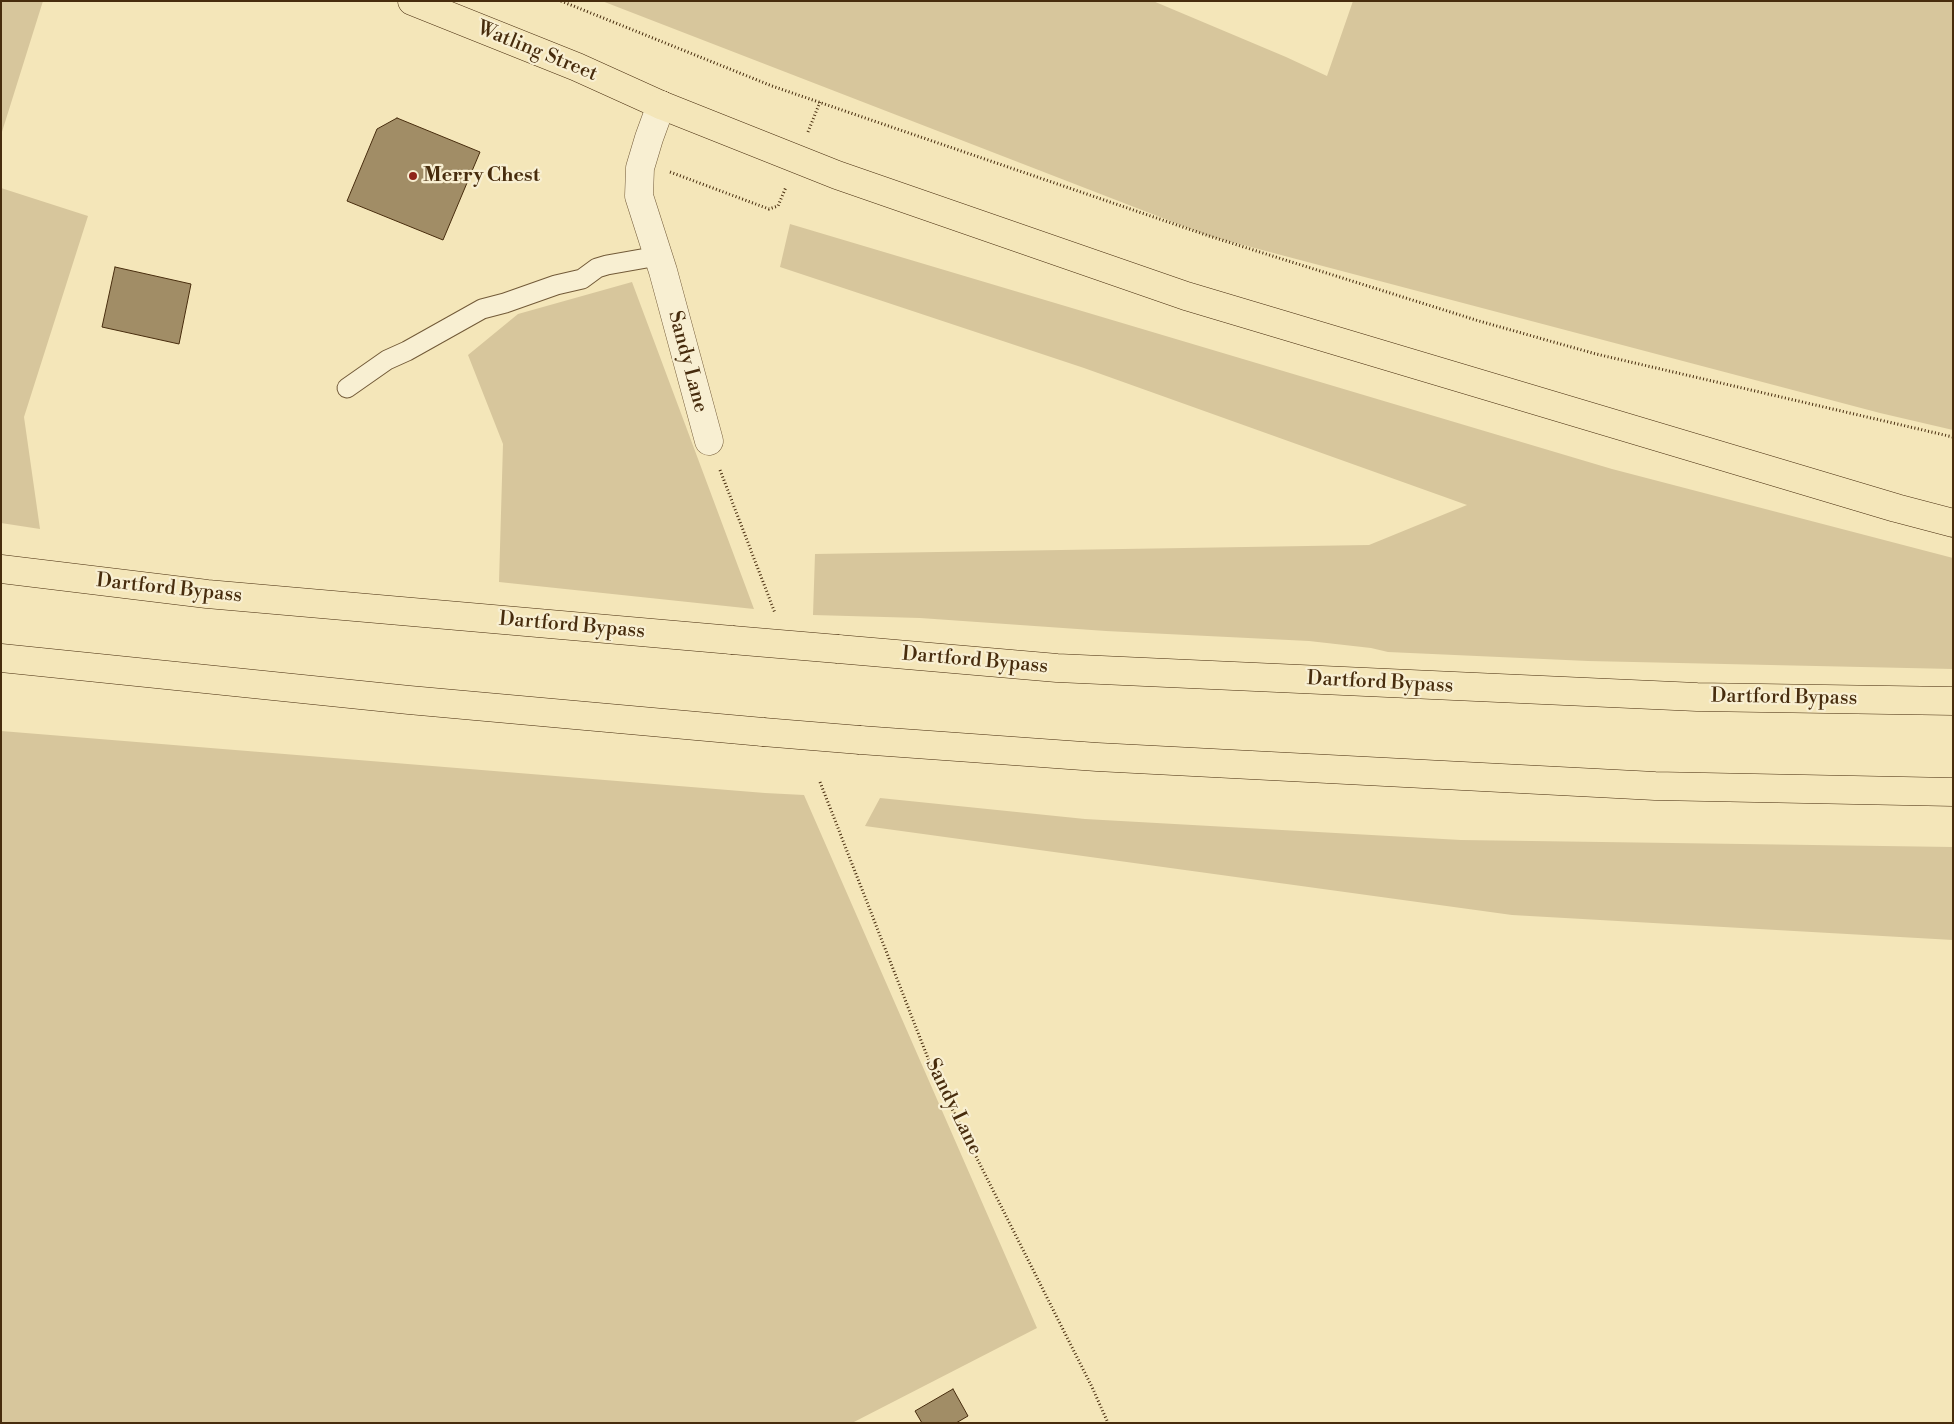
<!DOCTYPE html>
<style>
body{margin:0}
#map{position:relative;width:1954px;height:1424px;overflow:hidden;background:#f4e6b9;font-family:"Libre Bodoni",serif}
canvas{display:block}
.frame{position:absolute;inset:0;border:2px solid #472c0d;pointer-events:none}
</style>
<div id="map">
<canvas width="1954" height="1424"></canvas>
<div class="frame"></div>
</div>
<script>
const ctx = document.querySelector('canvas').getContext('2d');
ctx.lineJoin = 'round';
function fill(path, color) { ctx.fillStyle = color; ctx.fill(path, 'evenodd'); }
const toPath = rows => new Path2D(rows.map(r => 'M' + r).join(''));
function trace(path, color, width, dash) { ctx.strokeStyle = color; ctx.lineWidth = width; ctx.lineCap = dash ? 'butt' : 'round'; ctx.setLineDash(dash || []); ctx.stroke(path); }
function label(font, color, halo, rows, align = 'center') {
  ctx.font = font + ' "Libre Bodoni",serif'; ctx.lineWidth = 4.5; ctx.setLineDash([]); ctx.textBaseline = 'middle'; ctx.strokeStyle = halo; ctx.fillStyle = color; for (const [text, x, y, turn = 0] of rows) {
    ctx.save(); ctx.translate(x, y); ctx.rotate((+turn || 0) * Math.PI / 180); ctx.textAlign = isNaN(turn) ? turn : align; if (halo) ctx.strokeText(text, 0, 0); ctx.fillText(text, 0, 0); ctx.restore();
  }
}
fill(toPath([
 [1,1,43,1,1,135],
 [602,1,1153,1,1286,57,1327,76,1353,1,1953,1,1953,430,1880,413,1209,236],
 [1,188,88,216,24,417,40,529,1,523],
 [790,224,1612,469,1953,558,1953,669,1588,661,1388,652,1371,648,1309,641,1106,631,920,618,813,615,815,554,1369,545,1467,505,1084,368,780,267],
 [632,282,754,609,499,582,503,444,468,355,518,314],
 [1,731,765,793,804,795,1037,1328,852,1423,1,1423],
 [880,798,1085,819,1461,840,1953,847,1953,940,1512,915,865,826]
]), '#d7c69c');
const building = toPath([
 [397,118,480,152,443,240,347,201,377,129,397,118],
 [115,267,191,284,179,344,102,327,115,267],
 [953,1389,968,1416,956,1423,922,1423,915,1411,953,1389]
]);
fill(building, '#a18d66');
trace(building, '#472c0d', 1);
const lane = toPath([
 [347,388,387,360,407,351,482,309,505,303,556,285,582,279,597,268,607,265,658,256]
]);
const street = toPath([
 [661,105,649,138,640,168,639,196,663,271,709,441]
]);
const primary = toPath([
 [412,1,577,67,661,105]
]);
const highway = toPath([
 [661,105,837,175,1186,296,1896,508,1953,523],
 [1,569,207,594,732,640],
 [838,649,1057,668,1697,697,1953,701],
 [1,658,409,700,763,732],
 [860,740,1097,757,1655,786,1953,792]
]);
trace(lane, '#725a38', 21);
trace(street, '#725a38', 29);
trace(primary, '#472c0d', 29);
trace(highway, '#472c0d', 29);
trace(toPath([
 [561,1,772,86,1209,236,1479,321,1596,354,1953,437],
 [808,132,820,102],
 [670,172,769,209,778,206,786,187],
 [720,470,775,613],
 [820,782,933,1071,1092,1387,1108,1423]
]), '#472c0d', 3, [1, 2.5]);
trace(lane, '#f8efd2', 19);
trace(street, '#f8efd2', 28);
trace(primary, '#f4e6b9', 28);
trace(highway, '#f4e6b9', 28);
const highwayBridge = toPath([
 [732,640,838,649],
 [763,732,860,740]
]);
trace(highwayBridge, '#472c0d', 29, []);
trace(highwayBridge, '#f4e6b9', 28);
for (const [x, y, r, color] of [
 [413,176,5,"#8f2418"]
]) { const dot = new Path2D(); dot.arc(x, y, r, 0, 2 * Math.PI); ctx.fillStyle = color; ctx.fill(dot); trace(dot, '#f8efd2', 2); }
label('20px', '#472c0d', '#f8efd2', [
 ["Watling Street",537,52,22],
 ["Sandy Lane",687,362,75],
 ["Dartford Bypass",169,589,6],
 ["Dartford Bypass",572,626,5],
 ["Dartford Bypass",975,661,5],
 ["Dartford Bypass",1380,683,3],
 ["Dartford Bypass",1784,698,1],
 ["Sandy Lane",953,1107,64]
]);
label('bold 20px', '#472c0d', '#f8efd2', [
 ["Merry Chest",423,176]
], 'left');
</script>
